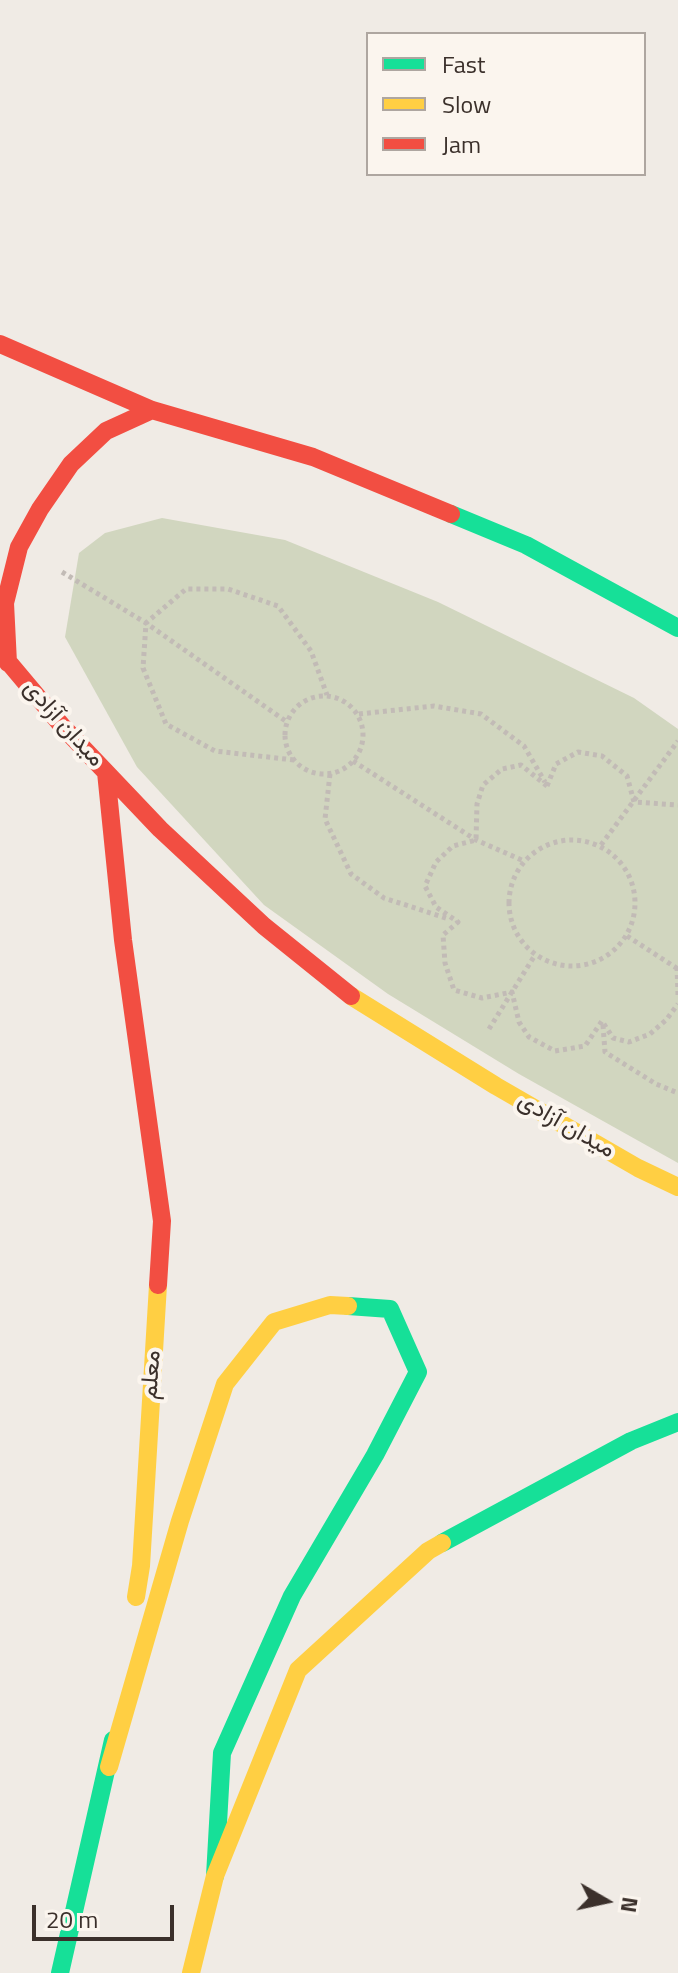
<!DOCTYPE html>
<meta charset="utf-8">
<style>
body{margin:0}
#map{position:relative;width:678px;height:1973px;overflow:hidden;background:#f0ebe5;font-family:"Titillium Web",sans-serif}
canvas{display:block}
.legend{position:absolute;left:366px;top:32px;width:280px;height:144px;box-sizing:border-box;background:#fbf5ee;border:2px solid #aea6a0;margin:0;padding:10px 14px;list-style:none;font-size:24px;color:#3b302b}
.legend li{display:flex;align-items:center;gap:16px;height:40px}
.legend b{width:40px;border:2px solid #aea6a0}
.north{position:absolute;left:566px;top:1861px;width:80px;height:80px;-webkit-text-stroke:6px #fbf5ee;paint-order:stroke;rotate:99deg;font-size:22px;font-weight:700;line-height:32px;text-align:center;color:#3b302b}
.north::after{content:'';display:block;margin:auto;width:28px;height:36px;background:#3b302b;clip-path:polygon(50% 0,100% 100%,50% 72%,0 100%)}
.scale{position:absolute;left:32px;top:1905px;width:142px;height:36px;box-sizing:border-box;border:4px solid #3b302b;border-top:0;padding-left:10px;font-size:24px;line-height:28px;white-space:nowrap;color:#3b302b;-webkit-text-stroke:6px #fbf5ee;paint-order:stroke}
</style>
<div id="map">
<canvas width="678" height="1973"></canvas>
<ul class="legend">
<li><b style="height:10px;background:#16e098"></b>Fast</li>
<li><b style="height:10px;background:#ffcf43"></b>Slow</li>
<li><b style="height:10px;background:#f24e42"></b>Jam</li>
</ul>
<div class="north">N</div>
<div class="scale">20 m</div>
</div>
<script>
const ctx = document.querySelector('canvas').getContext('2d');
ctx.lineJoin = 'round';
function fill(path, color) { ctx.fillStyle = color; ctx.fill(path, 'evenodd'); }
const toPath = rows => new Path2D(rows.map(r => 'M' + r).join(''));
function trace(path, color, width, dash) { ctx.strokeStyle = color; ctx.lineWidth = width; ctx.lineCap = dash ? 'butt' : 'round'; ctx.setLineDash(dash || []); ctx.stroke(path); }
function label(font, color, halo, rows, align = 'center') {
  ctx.font = font + ' "Titillium Web",Vazirmatn,sans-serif'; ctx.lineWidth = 8; ctx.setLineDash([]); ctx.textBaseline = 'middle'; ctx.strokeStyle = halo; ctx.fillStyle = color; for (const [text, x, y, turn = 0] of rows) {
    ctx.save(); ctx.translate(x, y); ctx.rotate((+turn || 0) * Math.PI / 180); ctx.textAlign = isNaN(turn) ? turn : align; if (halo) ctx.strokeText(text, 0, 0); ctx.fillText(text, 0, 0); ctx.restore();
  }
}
fill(toPath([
 [162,518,285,540,438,602,634,698,678,729,678,1163,519,1074,388,994,264,905,137,767,65,637,79,553,105,533]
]), '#d1d6bf');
trace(toPath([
 [62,572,146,623,287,722],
 '285 735a39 39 0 1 1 78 0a39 39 0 1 1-78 0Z',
 [359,714,434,706,481,714,524,746,545,782],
 [294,760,215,751,166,724,143,668,146,623,186,589,228,589,278,606,311,651,327,695],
 [353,761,476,840,524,861],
 [330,774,325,819,351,874,384,898,449,919],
 [547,786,521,765,502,769,483,785,477,804,476,840,453,846,436,862,425,886,436,907,458,922,443,935,445,963,454,990,482,998,512,992,519,1022,529,1037,555,1051,585,1046,602,1021,613,1038,629,1042,650,1034,666,1020,678,1004],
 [547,786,556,764,578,752,602,756,627,776,634,802,678,805],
 '509 903a63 63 0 1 1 126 0a63 63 0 1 1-126 0Z',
 [601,845,678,741],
 [627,936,678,969],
 [677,967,678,995],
 [603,1025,605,1052,656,1084,678,1093],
 [489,1029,535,955]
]), '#c2bbb6', 5, [4, 4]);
trace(toPath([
 [451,514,526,545,678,628],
 [442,1543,631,1441,678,1422],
 [215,1876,222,1753,292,1596,375,1455,418,1372,390,1309,348,1306],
 [60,1973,113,1740]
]), '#16e098', 18);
trace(toPath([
 [351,996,496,1086,638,1168,678,1187],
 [136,1597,141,1566,158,1285],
 [109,1767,180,1521,225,1384,274,1322,330,1305,348,1306],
 [191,1973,215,1876,298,1670,428,1551,442,1543]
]), '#ffcf43', 18);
trace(toPath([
 [0,344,152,410,313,457,451,514],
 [0,652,63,727,160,829,264,926,351,996],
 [8,663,5,603,19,547,40,509,71,464,106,431,152,410],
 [106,772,123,940,162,1221,158,1285]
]), '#f24e42', 18);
label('24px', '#3b302b', '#fbf5ee', [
 ["میدان آزادی",63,724,48],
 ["میدان آزادی",566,1126,30],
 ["معلم",152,1375,-86]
]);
</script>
